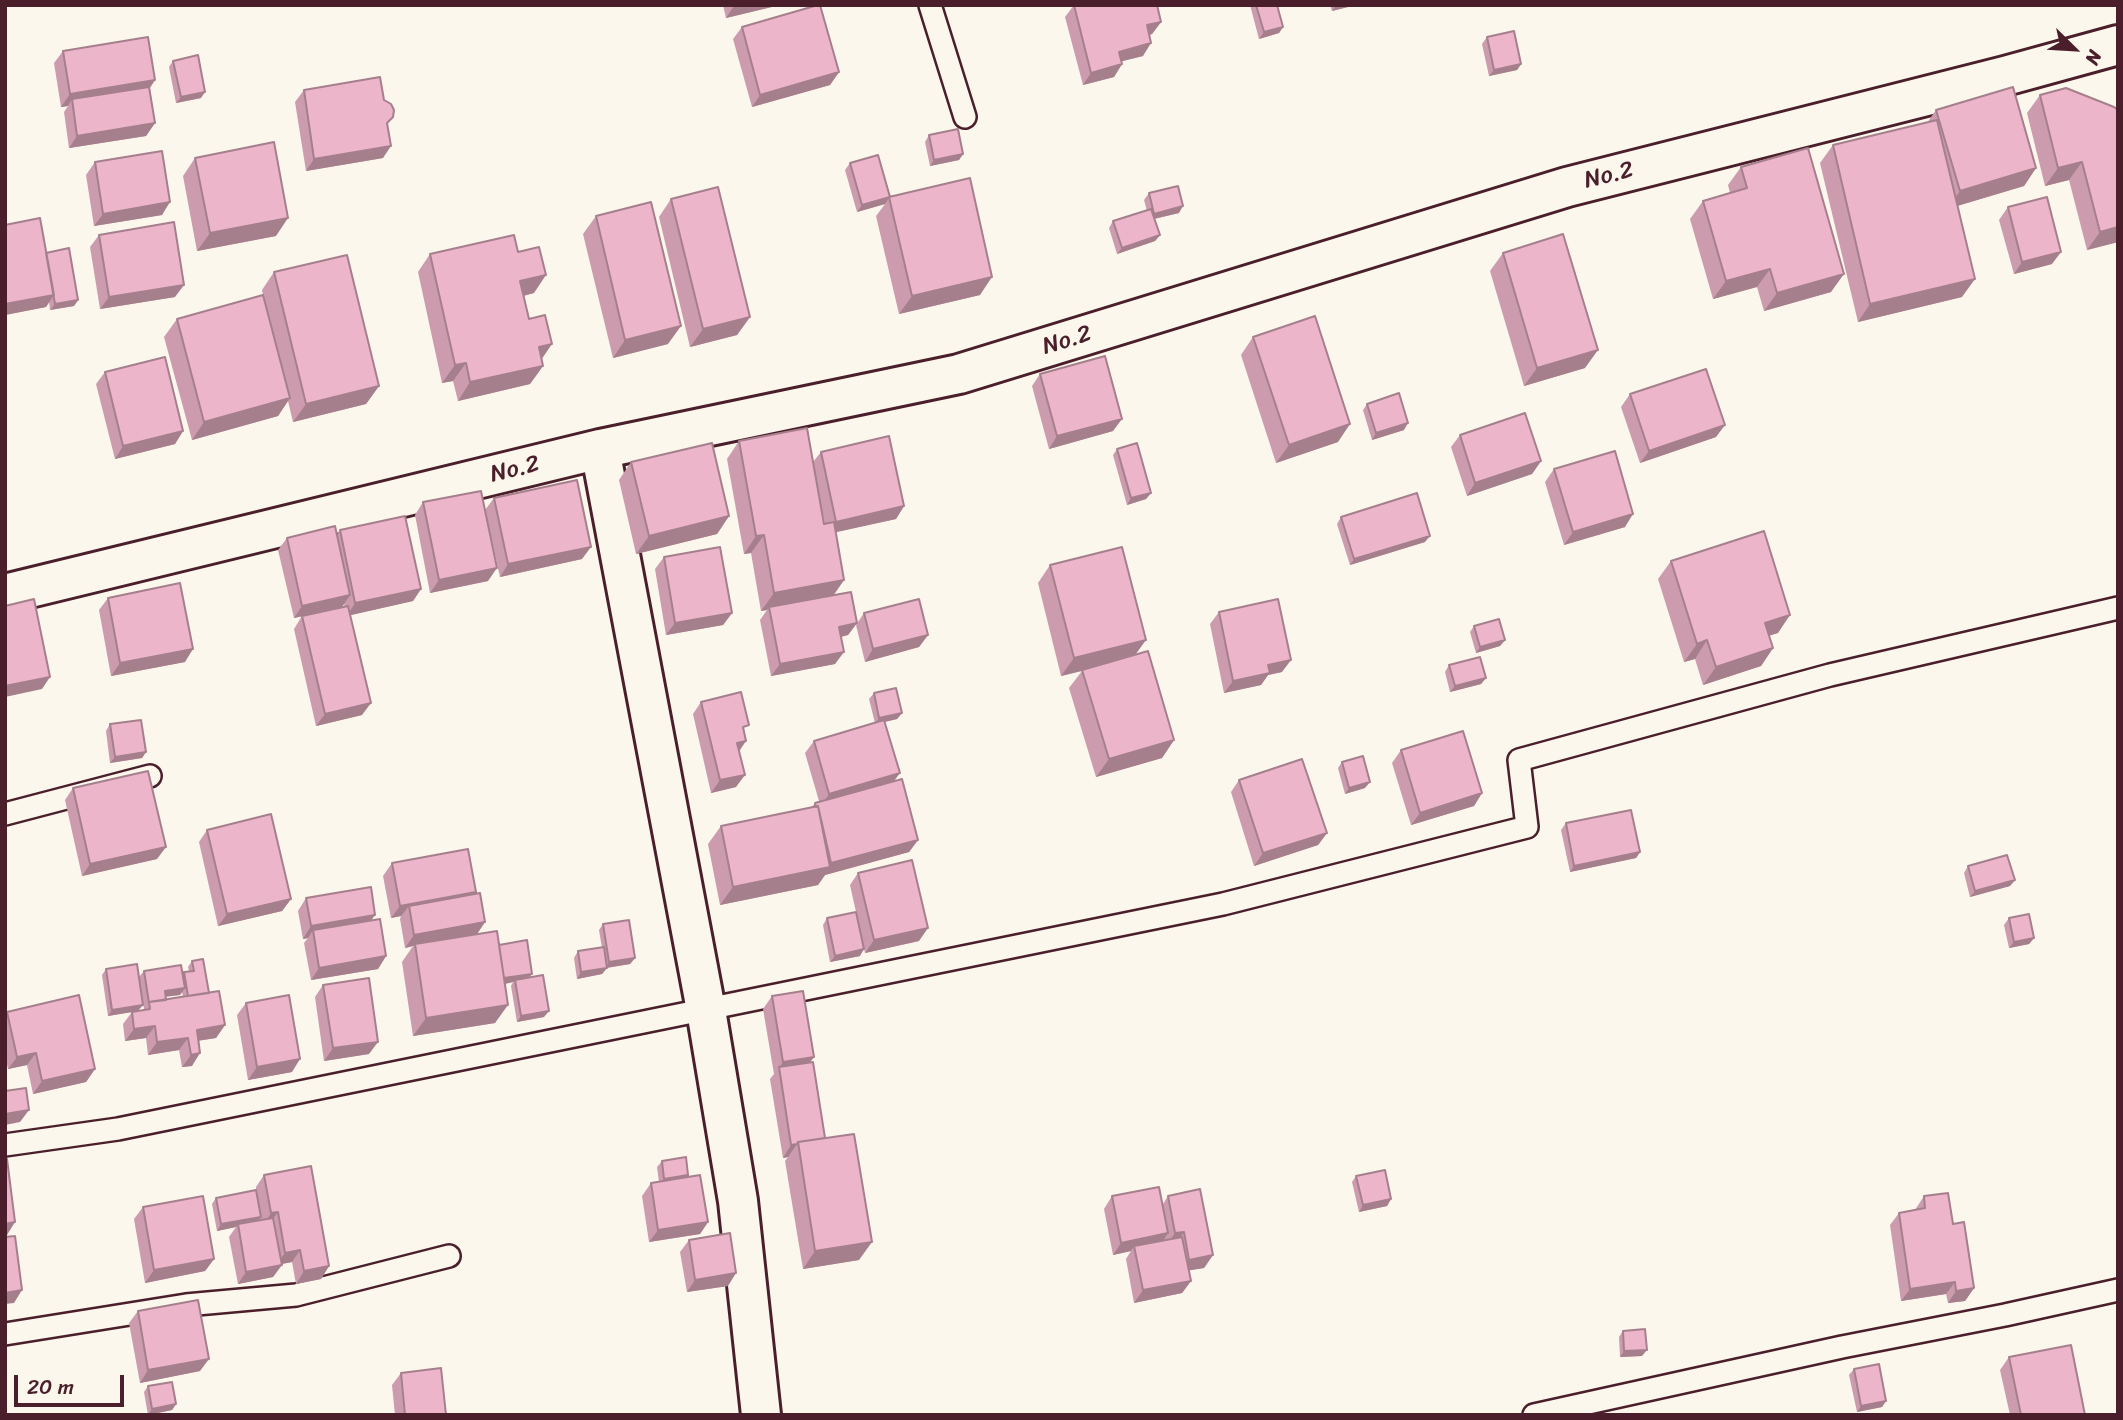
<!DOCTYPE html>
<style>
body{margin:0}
#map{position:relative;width:2123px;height:1420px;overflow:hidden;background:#fbf7ec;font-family:Sriracha,sans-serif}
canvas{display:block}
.frame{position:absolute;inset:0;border:7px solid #4a1f2b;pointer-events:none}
.north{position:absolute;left:2039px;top:14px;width:70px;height:70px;-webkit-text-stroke:5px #fbf7ec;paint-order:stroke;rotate:114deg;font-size:19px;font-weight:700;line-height:28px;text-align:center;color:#4a1f2b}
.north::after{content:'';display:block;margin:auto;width:24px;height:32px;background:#4a1f2b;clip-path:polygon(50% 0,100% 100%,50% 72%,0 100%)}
.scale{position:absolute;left:14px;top:1375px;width:110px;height:32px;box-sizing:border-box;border:4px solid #4a1f2b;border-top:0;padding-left:9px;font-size:21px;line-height:24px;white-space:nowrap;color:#4a1f2b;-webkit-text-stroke:5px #fbf7ec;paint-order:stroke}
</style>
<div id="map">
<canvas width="2123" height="1420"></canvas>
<div class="frame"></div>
<div class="north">N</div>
<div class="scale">20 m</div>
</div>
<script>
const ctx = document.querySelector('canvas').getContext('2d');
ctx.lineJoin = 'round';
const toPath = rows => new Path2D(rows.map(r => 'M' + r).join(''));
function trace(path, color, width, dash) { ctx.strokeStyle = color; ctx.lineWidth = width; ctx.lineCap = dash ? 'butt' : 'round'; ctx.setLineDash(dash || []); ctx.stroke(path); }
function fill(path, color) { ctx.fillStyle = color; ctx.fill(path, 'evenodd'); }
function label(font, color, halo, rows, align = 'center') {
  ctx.font = font + ' Sriracha,sans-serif'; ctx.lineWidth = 7; ctx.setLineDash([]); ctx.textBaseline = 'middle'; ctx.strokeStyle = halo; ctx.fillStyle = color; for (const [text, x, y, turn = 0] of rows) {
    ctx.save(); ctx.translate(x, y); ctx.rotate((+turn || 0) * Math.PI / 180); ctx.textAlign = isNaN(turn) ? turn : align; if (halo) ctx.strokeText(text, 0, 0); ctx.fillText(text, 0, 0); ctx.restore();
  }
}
const service = toPath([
 [930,5,965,117],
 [5,814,150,776],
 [5,1145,118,1129,1223,904,1527,827,1519,760,1830,675,2118,608],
 [5,1334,186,1305,296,1295,449,1256],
 [1534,1415,1842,1347,2005,1315,2118,1290]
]);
const minor = toPath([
 [600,449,706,1010,738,1201,761,1415],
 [5,594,600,449,959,374,1567,187,2005,76,2118,45]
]);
trace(service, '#4a1f2b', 26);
trace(minor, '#4a1f2b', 44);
trace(service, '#fbf7ec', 21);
trace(minor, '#fbf7ec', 38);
fill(toPath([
 [723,5,780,5,726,18],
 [1074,5,1161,22,1152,34,1149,35,1143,56,1122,61,1122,64,1114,77,1083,85,1065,17],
 [1250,5,1277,5,1283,27,1279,33,1259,39],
 [1330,5,1356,5,1332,11],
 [742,27,839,72,830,85,752,107,733,39],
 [1487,37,1521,64,1517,70,1489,76,1482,44],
 [63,51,155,80,150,88,155,123,146,136,69,148,64,112,68,106,61,107,54,63],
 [173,61,201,98,176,103,169,67],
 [304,90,388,124,383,158,306,171,295,102],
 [2040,95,2118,110,2118,242,2087,250,2069,180,2045,186,2027,113],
 [1936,110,2036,168,2024,186,1957,206,1962,297,1858,322,1820,163,1833,145,1927,123],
 [929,135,963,154,959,160,930,166,925,142],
 [195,158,276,236,197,251,183,176],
 [95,162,162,215,94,226,86,175],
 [850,163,890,197,980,295,899,314,876,216,885,204,857,212,845,170],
 [1741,167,1831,292,1764,311,1757,287,1713,299,1690,219,1703,201,1730,193,1728,185],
 [1149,193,1179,213,1154,219,1160,235,1155,241,1117,254,1109,228,1113,221,1147,211,1144,200],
 [671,199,750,317,737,335,690,347,659,217],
 [2008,207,2052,264,2014,274,1999,220],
 [596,216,668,344,613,358,583,234],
 [5,225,46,253,78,300,74,306,50,310,49,302,46,307,5,315],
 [99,235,175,297,100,309,90,247],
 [518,252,534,293,524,296,529,319,543,366,530,384,458,401,453,381,442,383,418,272,430,254],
 [1503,253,1585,368,1524,386,1490,271],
 [274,272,379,386,366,404,293,422,288,401,278,416,192,440,164,337,177,319,263,295,262,290],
 [1253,337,1338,442,1276,463,1241,355],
 [105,372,183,431,175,444,115,459,96,384],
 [1040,374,1113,431,1049,449,1032,386],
 [1630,394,1716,437,1640,463,1621,407],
 [1367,404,1404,430,1372,440,1363,410],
 [1460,435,1541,461,1532,474,1467,496,1451,447],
 [739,441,813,462,821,452,904,506,896,519,835,532,844,580,834,595,857,623,848,635,841,637,835,664,771,676,760,620,767,610,761,611,751,553,744,554,727,459],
 [819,497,825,524,824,524],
 [1117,449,1151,493,1146,499,1127,505,1113,455],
 [631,462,729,516,717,534,636,554,619,480],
 [1554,469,1625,527,1564,545,1545,482],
 [494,498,582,559,500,577,485,510],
 [423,502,488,581,430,593,415,515],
 [1341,517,1425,542,1350,565,1337,524],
 [340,530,421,589,413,601,350,615,362,715,316,726,294,629,302,616,345,607,344,604,342,607,294,618,278,550,287,538,337,535],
 [664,557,732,613,723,625,666,635,655,569],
 [1671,561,1778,633,1769,635,1773,648,1761,666,1703,685,1695,659,1684,662,1658,579],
 [1050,565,1136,654,1174,740,1162,758,1096,777,1069,688,1082,671,1061,676,1038,583],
 [108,598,185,662,111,676,99,610],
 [1219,612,1282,672,1268,675,1261,685,1224,693,1210,624],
 [864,613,928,635,919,647,865,662,856,625],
 [1474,626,1505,640,1500,646,1476,653,1470,632],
 [1449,665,1486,678,1481,684,1450,692,1445,672],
 [874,693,902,713,897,719,885,722,893,782,918,840,909,852,825,875,818,885,720,905,708,844,721,826,811,808,815,803,819,801,805,753,814,741,875,723,869,699],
 [701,702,744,732,739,751,736,787,711,793,693,714],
 [110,724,146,752,142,758,110,763,106,731],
 [1401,750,1482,793,1474,806,1411,825,1392,763],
 [1342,762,1365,788,1345,794,1338,768],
 [1239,780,1327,833,1318,845,1254,866,1231,792],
 [73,788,157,859,82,876,65,800],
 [1566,823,1640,852,1636,858,1570,872,1561,830],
 [207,830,291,899,282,911,218,926,199,842],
 [392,863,476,892,474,894,485,922,477,934,499,945,532,974,529,977,544,1017,517,1022,511,986,513,982,505,984,495,1023,413,1036,402,962,413,946,405,948,400,919,401,916,391,918,383,876],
 [1968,866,2015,880,2010,886,1970,897,1964,873],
 [858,873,919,941,865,953,857,916,860,956,830,962,823,925,827,918,856,912,850,885],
 [306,898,375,915,371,920,386,956,378,969,311,980,304,943,308,938,303,939,298,911],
 [2009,918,2034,938,2029,944,2009,948,2004,925],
 [603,924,635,958,630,964,607,968,602,974,577,979,574,958,578,951,602,948,599,930],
 [192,961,225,1025,216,1038,198,1041,192,1066,182,1067,179,1050,148,1055,146,1038,125,1041,123,1024,132,1012,108,1016,102,975,106,969,138,1011,143,1010,144,1009,139,977,144,971,183,974,184,972,189,971,188,967],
 [182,992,183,997,166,1000,165,997,180,995],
 [323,985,369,1054,324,1061,315,997],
 [772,996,814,1057,810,1062,825,1138,859,1260,803,1269,785,1161,788,1157,783,1158,770,1079,774,1074,763,1009],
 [246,1003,292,1072,248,1080,237,1015],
 [7,1012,95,1069,86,1082,33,1094,27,1065,8,1069,5,1055,5,1014],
 [662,1161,688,1175,686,1177,708,1222,700,1234,649,1242,642,1196,651,1183,659,1182,657,1167],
 [264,1175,329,1266,321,1279,296,1284,292,1262,282,1264,273,1277,238,1284,229,1237,236,1227,217,1231,212,1204,216,1198,256,1190,256,1187],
 [1356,1176,1391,1199,1387,1206,1359,1212,1352,1182],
 [1112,1196,1163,1204,1168,1196,1213,1255,1204,1268,1189,1270,1191,1281,1182,1293,1134,1303,1126,1259,1131,1251,1113,1255,1104,1209],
 [1924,1196,1953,1224,1974,1288,1965,1301,1948,1303,1946,1294,1901,1301,1890,1225,1899,1213,1915,1210],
 [143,1207,214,1259,205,1271,145,1283,134,1219],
 [689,1240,728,1286,687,1292,680,1252],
 [138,1311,200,1371,140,1383,129,1323],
 [1623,1331,1642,1356,1620,1357,1619,1337],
 [2009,1357,2085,1415,2010,1415,2000,1370],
 [1854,1369,1886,1401,1882,1407,1857,1412,1849,1375],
 [401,1373,446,1415,395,1415,392,1385],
 [148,1386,176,1404,172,1410,148,1415,144,1392]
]), '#cc9cae');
fill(toPath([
 [738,5,780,5,726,18,734,6],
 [1336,5,1356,5,1332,11],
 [1161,22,1152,34,1138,38,1147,25],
 [1283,27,1279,33,1259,39,1264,32],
 [1151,43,1143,56,1111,64,1119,52],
 [1122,64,1114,77,1083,85,1091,73],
 [1521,64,1517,70,1489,76,1494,70],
 [839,72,830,85,752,107,760,95],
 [155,80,146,93,72,99,68,106,61,107,70,94],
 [205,92,201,98,176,103,181,97],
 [155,123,146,136,69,148,77,136],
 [391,146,383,158,306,171,314,159],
 [963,154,959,160,930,166,934,160],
 [2082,162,2069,180,2045,186,2058,168],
 [2036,168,2024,186,1947,209,1960,191],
 [889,198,885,204,857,212,862,205],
 [170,202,162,215,94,226,103,214],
 [1183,206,1179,213,1149,220,1154,214],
 [288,218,276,236,197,251,210,233],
 [2118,227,2118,242,2087,250,2100,232],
 [1160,235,1155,241,1117,254,1122,248],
 [2061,252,2052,264,2014,274,2022,262],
 [1770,269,1757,287,1713,299,1726,281],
 [1844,274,1831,292,1764,311,1777,293],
 [546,275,534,293,508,299,520,281],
 [992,277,980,295,899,314,912,296],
 [1975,279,1962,297,1858,322,1870,304],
 [184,285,175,297,100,309,109,297],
 [54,295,46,307,5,315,5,304],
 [78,300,74,306,50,310,55,304],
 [750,317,737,335,690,347,703,329],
 [681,326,668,344,613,358,625,340],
 [552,344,539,363,539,347],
 [1598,350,1585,368,1524,386,1537,368],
 [466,363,453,381,442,383,455,365],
 [543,366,530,384,458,401,470,382],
 [379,386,366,404,293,422,306,404],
 [290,398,278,416,192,440,204,422],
 [1122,419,1113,431,1049,449,1057,436],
 [1408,423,1404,430,1372,440,1376,433],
 [1350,424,1338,442,1276,463,1289,445],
 [1725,425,1716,437,1640,463,1649,451],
 [183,431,175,444,115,459,123,446],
 [1541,461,1532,474,1467,496,1475,483],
 [1151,493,1146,499,1127,505,1131,498],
 [904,506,896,519,828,534,836,522],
 [1633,514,1625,527,1564,545,1573,532],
 [729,516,717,534,636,554,649,536],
 [764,535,751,553,744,554,756,536],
 [1430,536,1425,542,1350,565,1354,559],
 [591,547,582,559,500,577,508,564],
 [497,568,488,581,430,593,439,580],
 [844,580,831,598,769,607,767,610,761,611,774,593],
 [421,589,413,601,347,616,355,603],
 [350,595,342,607,294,618,302,606],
 [732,613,723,625,666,635,675,623],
 [1790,615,1778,633,1753,641,1765,623],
 [857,623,848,635,831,639,839,627],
 [928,635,919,647,865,662,873,649],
 [1146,640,1133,658,1061,676,1074,658],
 [1505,640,1500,646,1476,653,1480,647],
 [1707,640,1695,659,1684,662,1697,644],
 [1773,648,1761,666,1703,685,1716,667],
 [193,649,185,662,111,676,120,663],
 [844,652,835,664,771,676,780,664],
 [1291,660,1282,672,1268,675,1261,685,1224,693,1233,681,1268,665],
 [50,677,42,689,5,697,5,686],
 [1486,678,1481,684,1450,692,1455,686],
 [371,703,362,715,316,726,325,714],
 [902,713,897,719,875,724,879,718],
 [1174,740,1162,758,1096,777,1109,759],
 [746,741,738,753,737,743],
 [146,752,142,758,110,763,115,757],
 [900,773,891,785,821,806,829,794],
 [745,775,736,787,711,793,720,780],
 [1370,782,1365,788,1345,794,1349,788],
 [1482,793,1474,806,1411,825,1420,813],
 [1327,833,1318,845,1254,866,1263,853],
 [918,840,909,852,825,875,818,885,720,905,733,887,827,868,831,863],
 [166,847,157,859,82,876,90,864],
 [1640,852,1636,858,1570,872,1574,866],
 [2015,880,2010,886,1970,897,1975,891],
 [476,892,467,904,409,906,401,916,391,918,400,906],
 [291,899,282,911,218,926,227,914],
 [375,915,366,927,313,930,308,938,303,939,311,926],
 [485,922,477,934,415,944,413,946,405,948,414,935],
 [928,928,919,941,865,953,874,940],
 [2034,938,2029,944,2009,948,2014,942],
 [864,949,860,956,830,962,835,956],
 [386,956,378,969,311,980,319,968],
 [635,958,630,964,605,968,609,962],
 [607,968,602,974,577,979,581,972],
 [532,974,527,980,515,980,513,982,499,985,503,978],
 [185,988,180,995,160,997,165,991],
 [143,1005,138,1011,108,1016,112,1010],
 [508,1005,495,1023,413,1036,426,1018],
 [549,1011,544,1017,517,1022,521,1016],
 [225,1025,216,1038,188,1042,197,1030],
 [155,1026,146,1038,125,1041,134,1029],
 [188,1038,179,1050,148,1055,157,1042],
 [378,1042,369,1054,324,1061,333,1048],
 [36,1053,27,1065,8,1069,17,1057],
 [200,1053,192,1066,182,1067,191,1055],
 [814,1057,805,1069,779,1068,783,1062],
 [300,1059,292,1072,248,1080,257,1067],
 [95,1069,86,1082,33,1094,42,1081],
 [29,1110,20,1122,5,1125,5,1114],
 [797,1144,788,1157,783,1158,791,1145],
 [688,1175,684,1181,660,1185,664,1179],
 [1391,1199,1387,1206,1359,1212,1363,1205],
 [278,1212,269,1224,263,1226,271,1213],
 [261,1217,256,1223,238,1224,236,1227,217,1231,221,1224],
 [15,1222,7,1235,5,1235,5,1224],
 [708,1222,700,1234,649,1242,658,1230],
 [1184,1232,1175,1244,1166,1246,1175,1233],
 [1168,1233,1160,1246,1134,1246,1131,1251,1113,1255,1121,1243],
 [872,1242,859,1260,803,1269,815,1251],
 [300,1250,292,1262,276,1265,285,1253],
 [1213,1255,1204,1268,1180,1272,1189,1260],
 [214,1259,205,1271,145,1283,154,1270],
 [282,1265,273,1277,238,1284,246,1272],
 [329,1266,321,1279,296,1284,304,1271],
 [736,1273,728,1286,687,1292,695,1280],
 [1191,1281,1182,1293,1134,1303,1143,1290],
 [1955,1282,1946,1294,1901,1301,1910,1289],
 [1974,1288,1965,1301,1948,1303,1956,1291],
 [22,1290,14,1303,5,1304,5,1293],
 [1647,1350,1642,1356,1620,1357,1624,1351],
 [209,1359,200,1371,140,1383,148,1370],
 [1886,1401,1882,1407,1857,1412,1861,1406],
 [176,1404,172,1410,148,1415,152,1409]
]), '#a67f8d');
const building = toPath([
 [818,5,820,5,839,72,760,95,742,27,818,5],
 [1074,5,1157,5,1161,22,1147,25,1151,43,1119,52,1122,64,1091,73,1074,5],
 [1256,5,1277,5,1283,27,1264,32,1256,5],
 [1514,31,1521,64,1494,70,1487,37,1514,31],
 [148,37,155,80,70,94,63,51,148,37],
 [198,55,205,92,181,97,173,61,198,55],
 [380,77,384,100,391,104,394,110,393,117,387,123,391,146,314,159,304,90,380,77],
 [149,87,155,123,77,136,72,99,149,87],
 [2013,87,2036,168,1960,191,1936,110,2013,87],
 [2066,88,2114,107,2118,110,2118,227,2100,232,2082,162,2058,168,2040,95,2066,88],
 [1937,120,1975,279,1870,304,1833,145,1937,120],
 [958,129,963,154,934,160,929,135,958,129],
 [274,142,288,218,210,233,195,158,274,142],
 [1808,148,1844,274,1777,293,1770,269,1726,281,1703,201,1747,188,1741,167,1808,148],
 [162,151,170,202,103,214,95,162,162,151],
 [878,155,890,197,862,205,850,163,878,155],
 [970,178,992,277,912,296,889,197,970,178],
 [1178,186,1183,206,1154,214,1149,193,1178,186],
 [718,187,750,317,703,329,671,199,718,187],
 [2047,197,2061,252,2022,262,2008,207,2047,197],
 [651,202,681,326,625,340,596,216,651,202],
 [1151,209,1160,235,1122,248,1113,221,1151,209],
 [40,218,54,295,5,304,5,225,40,218],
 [174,222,184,285,109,297,99,235,174,222],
 [1563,234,1598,350,1537,368,1503,253,1563,234],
 [514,235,518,252,539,247,546,275,520,281,529,319,545,315,552,344,539,347,543,366,470,382,466,363,455,365,430,254,514,235],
 [69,248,78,300,55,304,46,253,69,248],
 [347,255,379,386,306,404,274,272,347,255],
 [263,295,290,398,204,422,177,319,263,295],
 [1315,316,1350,424,1289,445,1253,337,1315,316],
 [1105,356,1122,419,1057,436,1040,374,1105,356],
 [165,357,183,431,123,446,105,372,165,357],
 [1706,369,1725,425,1649,451,1630,394,1706,369],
 [1399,393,1408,423,1376,433,1367,404,1399,393],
 [1525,413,1541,461,1475,483,1460,435,1525,413],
 [807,428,824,524,834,522,844,580,774,593,764,535,756,536,739,441,807,428],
 [889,436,904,506,836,522,821,452,889,436],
 [712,443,729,516,649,536,631,462,712,443],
 [1137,443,1151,493,1131,498,1117,449,1137,443],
 [1615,451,1633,514,1573,532,1554,469,1615,451],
 [577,480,591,547,508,564,494,498,577,480],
 [481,491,497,568,439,580,423,502,481,491],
 [1417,493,1430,536,1354,559,1341,517,1417,493],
 [405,516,421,589,355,603,340,530,405,516],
 [335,526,350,595,302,606,287,538,335,526],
 [1764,531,1790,615,1765,623,1773,648,1716,667,1707,640,1697,644,1671,561,1764,531],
 [720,547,732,613,675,623,664,557,720,547],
 [1122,547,1146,640,1074,658,1050,565,1122,547],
 [180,583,193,649,120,663,108,598,180,583],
 [851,592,857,623,839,627,844,652,780,664,769,607,851,592],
 [34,599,50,677,5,686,5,606,34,599],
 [919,599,928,635,873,649,864,613,919,599],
 [1278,599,1291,660,1268,665,1270,673,1233,681,1219,612,1278,599],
 [348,606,371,703,325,714,302,616,348,606],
 [1499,619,1505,640,1480,647,1474,626,1499,619],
 [1148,651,1174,740,1109,759,1082,670,1148,651],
 [1480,657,1486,678,1455,686,1449,665,1480,657],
 [896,688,902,713,879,718,874,693,896,688],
 [741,692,749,725,743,727,746,741,737,743,745,775,720,780,701,702,741,692],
 [141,720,146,752,115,757,110,724,141,720],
 [884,720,900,773,829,794,814,741,884,720],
 [1463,731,1482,793,1420,813,1401,750,1463,731],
 [1363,756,1370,782,1349,788,1342,762,1363,756],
 [1302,759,1327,833,1263,853,1239,780,1302,759],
 [148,771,166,847,90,864,73,788,148,771],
 [902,779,918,840,831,863,818,806,816,807,815,803,902,779],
 [818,806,830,867,733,887,721,826,818,806],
 [1631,810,1640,852,1574,866,1566,823,1631,810],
 [271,814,291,899,227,914,207,830,271,814],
 [468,849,476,892,400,906,392,863,468,849],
 [2007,855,2015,880,1975,891,1968,866,2007,855],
 [912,860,928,928,874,940,858,873,912,860],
 [371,887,375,915,311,926,306,898,371,887],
 [480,893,485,922,414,935,409,906,480,893],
 [856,912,864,949,835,956,827,918,856,912],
 [2029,914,2034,938,2014,942,2009,918,2029,914],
 [380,919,386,956,319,968,313,930,380,919],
 [629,920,635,958,609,962,603,924,629,920],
 [497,931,508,1005,426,1018,415,944,497,931],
 [527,940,532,974,504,978,499,945,527,940],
 [604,947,607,968,581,972,578,951,604,947],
 [203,959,209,993,188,996,184,972,194,971,192,961,203,959],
 [137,964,143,1005,112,1010,106,969,137,964],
 [181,965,185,988,165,991,166,1000,149,1002,149,1003,144,971,181,965],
 [543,975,549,1011,521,1016,515,980,543,975],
 [369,978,378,1042,333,1048,323,985,369,978],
 [219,991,225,1025,197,1030,200,1053,191,1055,188,1038,157,1042,155,1026,134,1029,132,1012,150,1009,149,1002,219,991],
 [803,991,814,1057,783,1062,772,996,803,991],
 [79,995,95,1069,42,1081,36,1053,17,1057,7,1012,79,995],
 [289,995,300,1059,257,1067,246,1003,289,995],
 [813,1062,825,1138,798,1142,797,1144,791,1145,779,1067,813,1062],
 [26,1088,29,1110,5,1114,5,1091,26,1088],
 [854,1134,872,1242,815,1251,798,1142,854,1134],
 [686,1157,688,1175,664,1179,662,1161,686,1157],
 [5,1159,7,1159,15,1222,5,1224,5,1159],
 [311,1166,329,1266,304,1271,300,1250,285,1253,278,1212,271,1213,264,1175,311,1166],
 [1385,1170,1391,1199,1363,1205,1356,1176,1385,1170],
 [700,1175,708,1222,658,1230,651,1183,700,1175],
 [1159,1187,1168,1233,1121,1243,1112,1196,1159,1187],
 [1200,1189,1213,1255,1189,1260,1184,1232,1175,1233,1168,1196,1200,1189],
 [256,1190,261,1217,221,1224,216,1198,256,1190],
 [1948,1193,1953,1224,1964,1222,1974,1288,1956,1291,1955,1282,1910,1289,1899,1213,1925,1208,1924,1196,1948,1193],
 [203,1196,214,1259,154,1270,143,1207,203,1196],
 [273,1218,282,1265,246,1272,238,1224,273,1218],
 [730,1233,736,1273,695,1280,689,1240,730,1233],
 [15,1236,22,1290,5,1293,5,1237,15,1236],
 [1182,1237,1191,1281,1143,1290,1134,1246,1182,1237],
 [198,1300,209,1359,148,1370,138,1311,198,1300],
 [1645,1329,1647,1350,1624,1351,1623,1331,1645,1329],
 [2071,1345,2085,1415,2021,1415,2009,1357,2071,1345],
 [1879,1364,1886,1401,1861,1406,1854,1369,1879,1364],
 [441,1368,446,1415,405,1415,401,1373,441,1368],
 [172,1382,176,1404,152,1409,148,1386,172,1382]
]);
fill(building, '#edb5ca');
trace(building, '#a67f8d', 2);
label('24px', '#4a1f2b', '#fbf7ec', [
 ["No.2",1609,176,-14],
 ["No.2",1067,341,-17],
 ["No.2",515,470,-14]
]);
</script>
